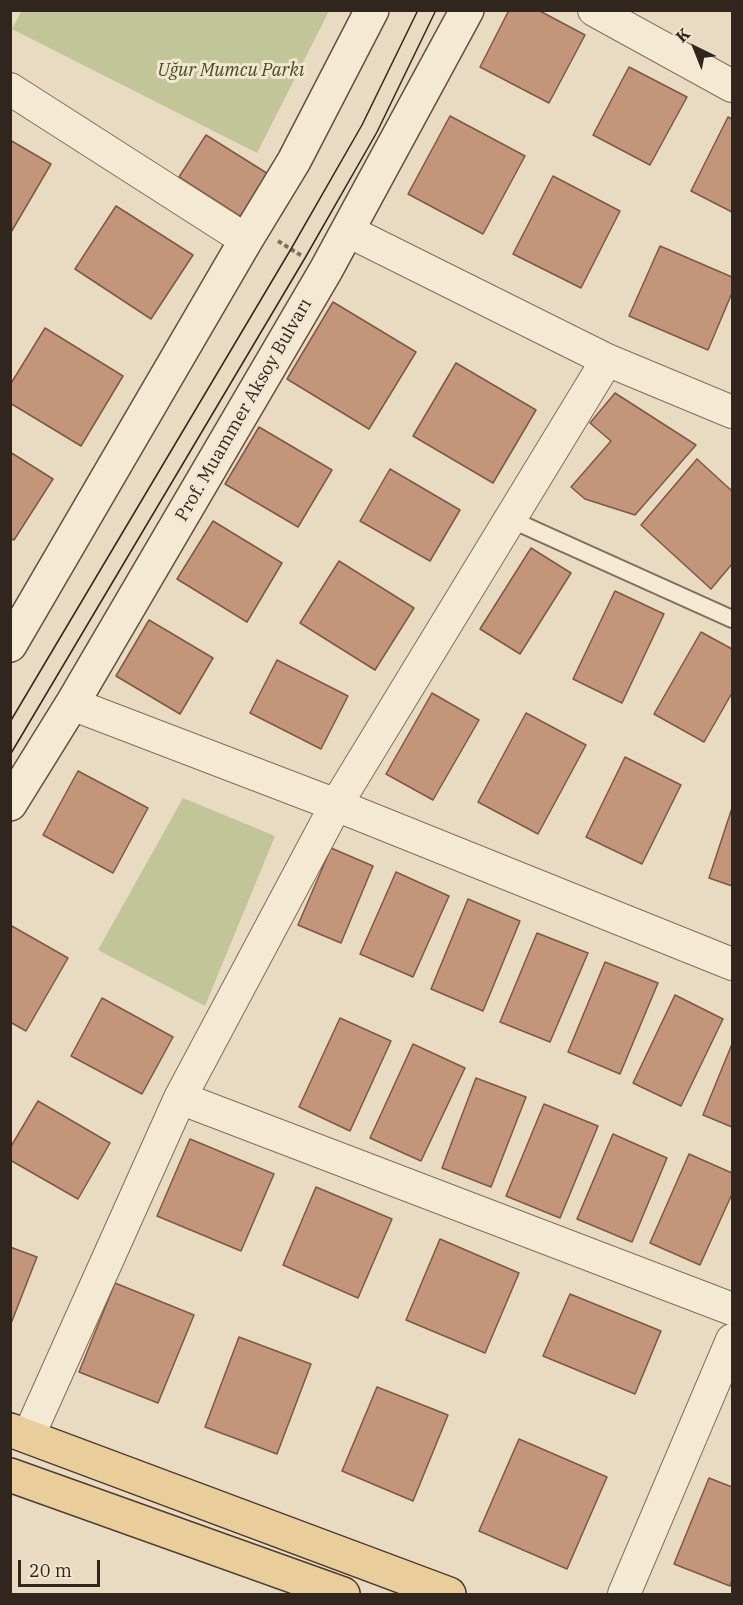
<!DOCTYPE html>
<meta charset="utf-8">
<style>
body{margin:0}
#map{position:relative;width:743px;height:1605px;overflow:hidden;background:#e8dbc1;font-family:"IBM Plex Serif",serif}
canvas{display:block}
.frame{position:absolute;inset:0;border:12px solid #31261d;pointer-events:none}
.north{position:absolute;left:665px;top:18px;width:60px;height:60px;-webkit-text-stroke:4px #f1e6d0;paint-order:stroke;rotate:317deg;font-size:16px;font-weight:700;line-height:24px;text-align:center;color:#31261d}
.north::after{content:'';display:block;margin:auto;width:21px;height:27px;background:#31261d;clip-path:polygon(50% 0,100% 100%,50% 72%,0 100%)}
.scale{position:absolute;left:18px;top:1560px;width:82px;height:27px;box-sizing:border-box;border:3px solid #31261d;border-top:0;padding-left:8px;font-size:18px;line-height:21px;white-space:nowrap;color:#31261d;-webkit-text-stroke:4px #f1e6d0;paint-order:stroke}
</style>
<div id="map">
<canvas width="743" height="1605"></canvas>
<div class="frame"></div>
<div class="north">K</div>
<div class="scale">20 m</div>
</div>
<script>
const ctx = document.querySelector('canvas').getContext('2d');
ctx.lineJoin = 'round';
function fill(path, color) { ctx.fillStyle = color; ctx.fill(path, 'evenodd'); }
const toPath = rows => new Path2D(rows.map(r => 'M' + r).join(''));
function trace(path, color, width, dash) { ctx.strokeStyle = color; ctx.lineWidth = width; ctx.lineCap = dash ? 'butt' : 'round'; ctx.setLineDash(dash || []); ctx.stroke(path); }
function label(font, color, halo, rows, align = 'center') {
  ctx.font = font + ' "IBM Plex Serif",serif'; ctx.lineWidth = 6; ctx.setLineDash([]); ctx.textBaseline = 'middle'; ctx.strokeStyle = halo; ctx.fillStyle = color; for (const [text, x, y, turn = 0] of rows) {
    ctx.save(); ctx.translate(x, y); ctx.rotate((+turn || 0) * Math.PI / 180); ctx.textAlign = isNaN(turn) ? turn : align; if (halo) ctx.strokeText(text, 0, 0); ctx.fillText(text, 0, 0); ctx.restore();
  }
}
fill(toPath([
 [22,10,329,10,329,11,257,153,12,29],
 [183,798,275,836,205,1006,98,950]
]), '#c1c597');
const building = toPath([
 [509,10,538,10,585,35,549,103,480,67,509,10],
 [629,67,687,97,650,165,593,135,629,67],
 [450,116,525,156,483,234,408,194,450,116],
 [728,117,732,119,732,212,691,191,728,117],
 [206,135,273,177,246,220,179,177,206,135],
 [10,140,51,164,10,234,10,140],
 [553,176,620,211,581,288,513,254,553,176],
 [116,206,193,255,151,319,75,269,116,206],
 [660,246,732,277,732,293,708,350,629,316,660,246],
 [333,302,416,352,369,429,287,379,333,302],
 [45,328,123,376,81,446,10,403,10,385,45,328],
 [456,363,536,410,493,483,413,436,456,363],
 [615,393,696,445,635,515,585,499,571,487,611,441,590,423,615,393],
 [259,427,332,470,298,527,225,484,259,427],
 [10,452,53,479,14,540,10,538,10,452],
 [697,459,732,491,732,564,711,589,641,525,697,459],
 [390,469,460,510,430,561,360,521,390,469],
 [213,521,282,563,247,622,177,579,213,521],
 [531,548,571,573,520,654,480,629,531,548],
 [339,561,414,608,375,670,300,623,339,561],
 [615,591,664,614,622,703,573,679,615,591],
 [149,620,213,658,180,714,116,676,149,620],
 [701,632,732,649,732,693,704,742,654,714,701,632],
 [277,660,348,696,321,749,250,713,277,660],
 [432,693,479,720,433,800,386,774,432,693],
 [526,713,586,745,538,834,478,802,526,713],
 [625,757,681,785,642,864,586,837,625,757],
 [78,771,148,808,113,873,43,835,78,771],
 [732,808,732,886,709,878,732,808],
 [331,848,373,866,341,943,298,925,331,848],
 [396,872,449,896,413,977,360,954,396,872],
 [468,899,520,921,483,1011,431,989,468,899],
 [10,925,68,958,26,1031,10,1022,10,925],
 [537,933,588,953,550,1042,500,1022,537,933],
 [605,962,658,983,620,1074,568,1052,605,962],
 [675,995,723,1019,681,1106,633,1083,675,995],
 [102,998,173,1037,142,1094,71,1056,102,998],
 [340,1018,391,1041,350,1131,299,1107,340,1018],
 [413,1044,465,1068,421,1161,370,1138,413,1044],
 [732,1044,732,1127,703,1115,732,1044],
 [476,1078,526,1097,491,1187,442,1168,476,1078],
 [38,1101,110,1143,78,1199,10,1160,10,1148,38,1101],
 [544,1104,598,1126,560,1218,506,1196,544,1104],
 [613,1134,667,1158,632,1242,577,1219,613,1134],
 [190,1139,274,1174,241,1251,157,1216,190,1139],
 [689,1154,732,1173,732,1194,700,1265,650,1243,689,1154],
 [316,1187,392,1219,358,1298,283,1265,316,1187],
 [440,1239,519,1273,485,1353,406,1320,440,1239],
 [10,1247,37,1257,10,1326,10,1247],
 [115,1283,194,1315,158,1403,79,1372,115,1283],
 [570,1294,661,1331,635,1394,543,1356,570,1294],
 [239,1337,311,1364,277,1454,205,1427,239,1337],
 [377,1387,448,1415,413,1501,342,1471,377,1387],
 [519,1439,607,1477,567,1569,479,1531,519,1439],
 [709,1478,732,1487,732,1580,730,1586,674,1564,709,1478]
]);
fill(building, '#c3967b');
trace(building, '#7d5843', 1.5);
const lane = toPath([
 [510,519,732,619]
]);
const street = toPath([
 [594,10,732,86],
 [10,89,246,240],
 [348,231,607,360,732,412],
 [72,704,336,805,732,964],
 [180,1098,732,1309],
 [28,1437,180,1098,336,805,607,360],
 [624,1594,732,1340]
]);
const secondary = toPath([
 [10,645,246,240,294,161,372,10],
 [10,804,72,704,326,270,467,10]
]);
const primary = toPath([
 [10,1430,449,1594],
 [10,1475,343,1594]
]);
trace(lane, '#806d5b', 20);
trace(street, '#806d5b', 34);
trace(secondary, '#624f3e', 36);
trace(primary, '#4e3c2f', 36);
trace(toPath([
 [278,241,302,256]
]), '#806d5b', 4, [4.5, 3]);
trace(lane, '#f4e9d3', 16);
trace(street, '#f4e9d3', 32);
trace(secondary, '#f4e9d3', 33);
trace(primary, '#e9ce9c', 33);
trace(toPath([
 [10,722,291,249,362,125,418,10],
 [10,755,305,258,377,132,436,10]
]), '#31261d', 1.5);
label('italic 18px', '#444c26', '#f1e6d0', [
 ["Uğur Mumcu Parkı",231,71]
]);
label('18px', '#31261d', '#f1e6d0', [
 ["Prof. Muammer Aksoy Bulvarı",244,410,-60]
]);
</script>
